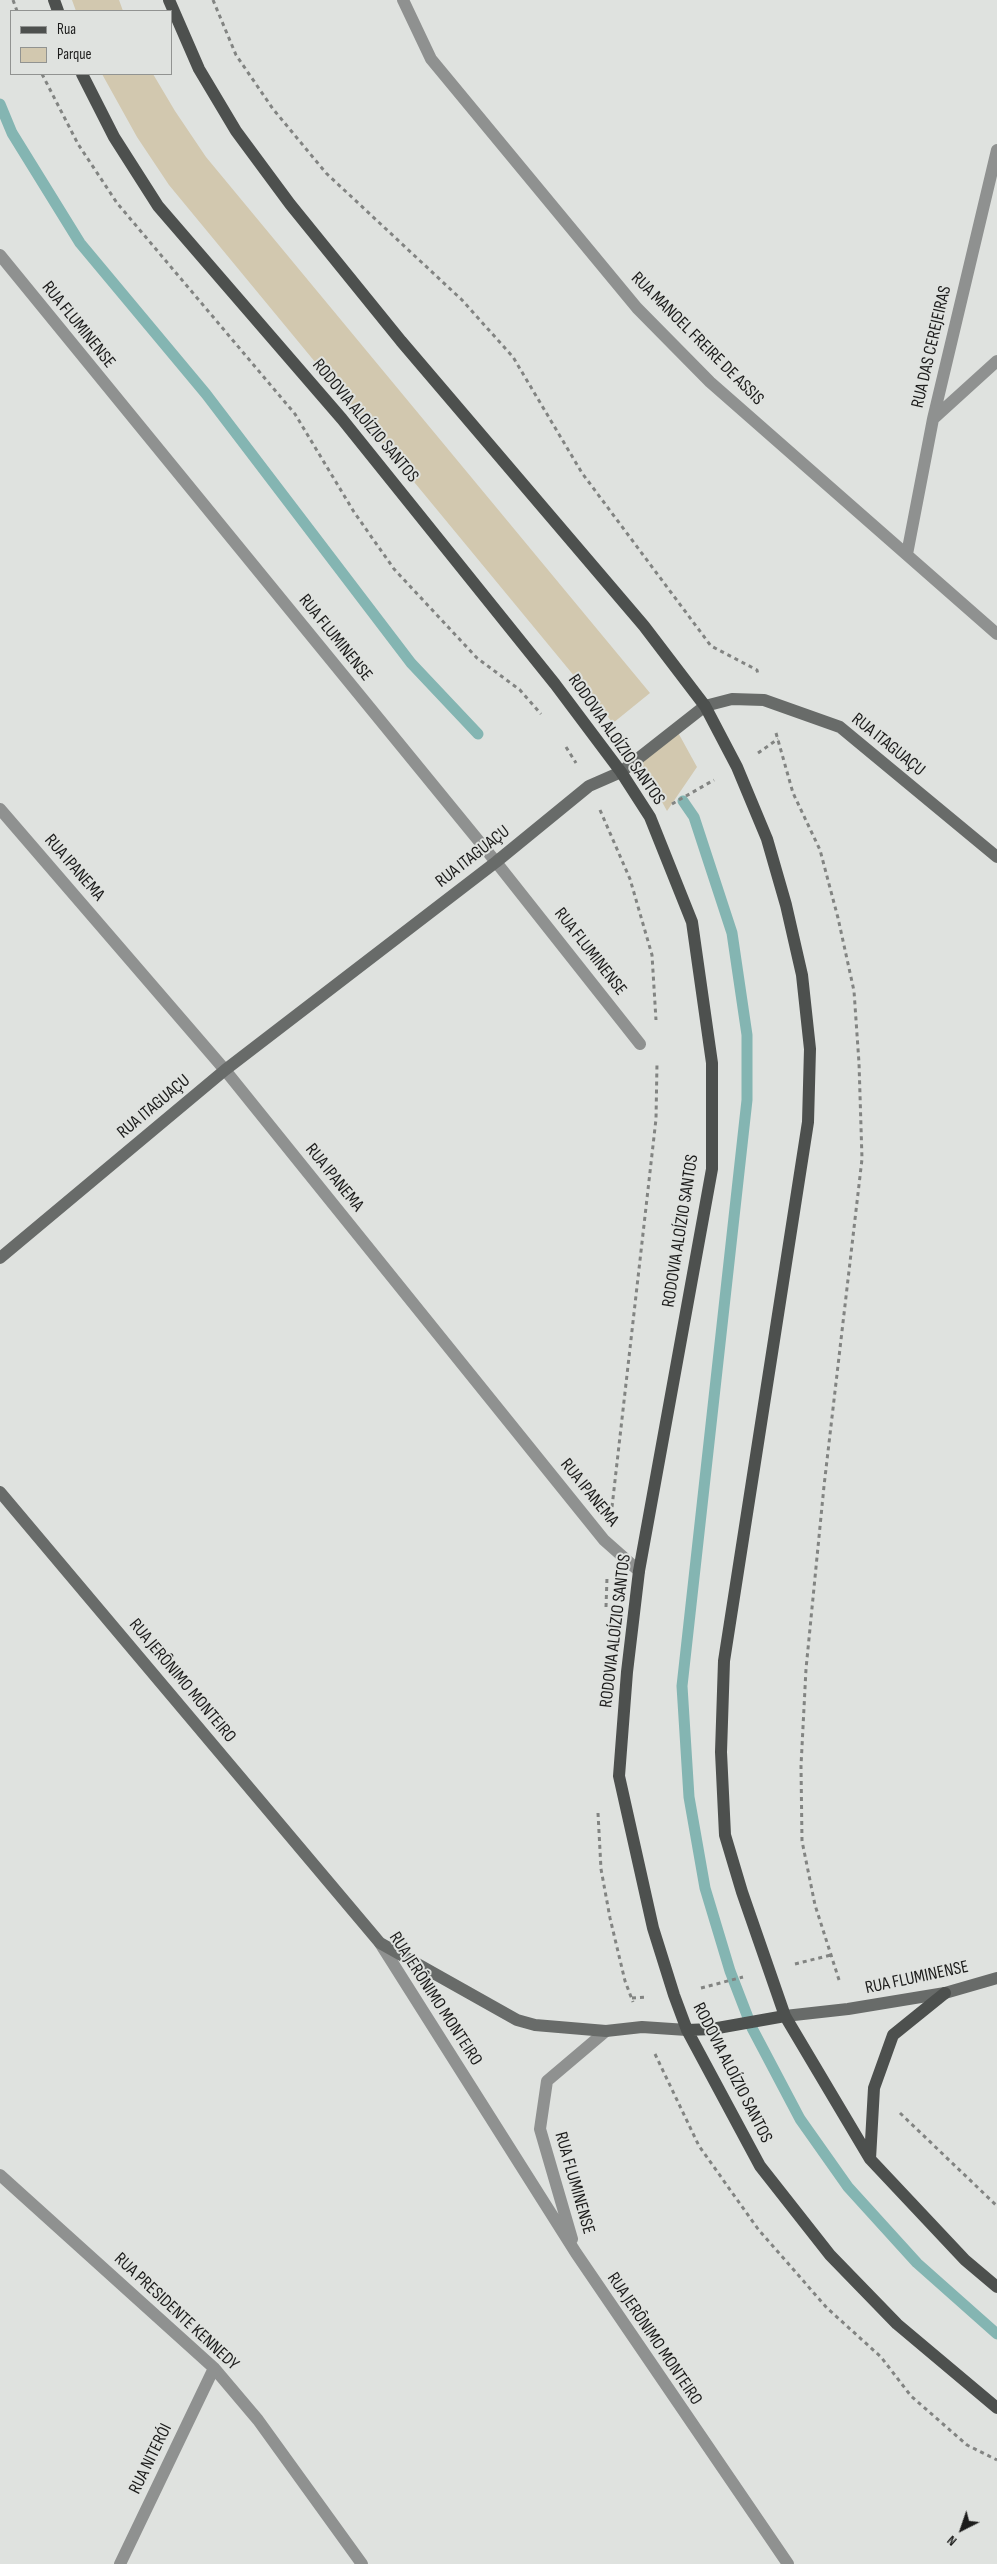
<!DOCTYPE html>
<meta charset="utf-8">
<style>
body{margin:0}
#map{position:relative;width:997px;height:2564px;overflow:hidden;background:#dfe2df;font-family:"Sofia Sans Condensed",sans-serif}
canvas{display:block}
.legend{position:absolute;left:10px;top:10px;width:162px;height:65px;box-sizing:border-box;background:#dfe2df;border:1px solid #919391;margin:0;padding:6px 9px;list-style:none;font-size:15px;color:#1c1c1b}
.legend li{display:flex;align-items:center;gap:10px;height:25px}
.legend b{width:25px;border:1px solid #919391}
.north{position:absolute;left:937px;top:2504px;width:50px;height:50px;-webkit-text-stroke:4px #dfe2df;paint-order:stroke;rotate:221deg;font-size:14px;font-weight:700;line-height:20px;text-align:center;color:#1c1c1b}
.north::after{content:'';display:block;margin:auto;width:18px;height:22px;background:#1c1c1b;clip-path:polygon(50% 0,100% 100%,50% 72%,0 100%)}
</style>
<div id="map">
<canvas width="997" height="2564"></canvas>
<ul class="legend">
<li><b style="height:6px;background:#4d504e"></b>Rua</li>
<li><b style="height:14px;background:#d2c8af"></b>Parque</li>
</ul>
<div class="north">N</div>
</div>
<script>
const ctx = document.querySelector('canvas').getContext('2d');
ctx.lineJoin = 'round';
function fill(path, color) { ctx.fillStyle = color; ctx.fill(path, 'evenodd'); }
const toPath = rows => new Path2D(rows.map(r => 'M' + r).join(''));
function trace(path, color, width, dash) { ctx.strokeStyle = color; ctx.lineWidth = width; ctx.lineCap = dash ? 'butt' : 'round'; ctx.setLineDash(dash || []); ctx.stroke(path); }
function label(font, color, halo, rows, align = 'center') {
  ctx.font = font + ' "Sofia Sans Condensed",sans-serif'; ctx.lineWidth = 4; ctx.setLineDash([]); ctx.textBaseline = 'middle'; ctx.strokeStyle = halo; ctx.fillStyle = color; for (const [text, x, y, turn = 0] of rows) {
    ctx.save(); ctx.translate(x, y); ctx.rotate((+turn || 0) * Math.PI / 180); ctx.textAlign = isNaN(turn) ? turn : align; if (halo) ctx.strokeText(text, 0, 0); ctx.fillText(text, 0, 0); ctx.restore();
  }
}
fill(toPath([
 [72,0,119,0,123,11,76,11],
 [102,74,153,74,175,111,206,157,650,693,613,723,169,185,137,137],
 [675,727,697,767,667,811,639,760]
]), '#d2c8af');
trace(toPath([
 [0,104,12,133,80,243,206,394,411,663,478,734],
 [683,801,694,817,732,933,747,1035,747,1100,682,1686,689,1797,705,1888,730,1971,752,2028,800,2119,848,2187,917,2263,997,2334]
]), '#84b5b2', 11);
trace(toPath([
 [13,0,17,11],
 [213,0,236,55,273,109,326,173,462,300,513,357,582,473,711,646,757,670,758,675],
 [42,74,78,144,117,203,295,414,354,512,394,569,477,658,520,690,541,714],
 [776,733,793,793,820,850,838,918,854,991,859,1063,862,1159,824,1486,806,1669,801,1766,802,1841,815,1905,840,1983],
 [566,747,576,763],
 [758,753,778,739],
 [672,804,714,780],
 [600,810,630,879,652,955,656,1020],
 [612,1507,656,1119,657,1063],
 [606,1607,607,1578],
 [598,1813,601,1869,610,1918,625,1981,633,2002],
 [795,1964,831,1955],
 [701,1988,743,1977],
 [632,1998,648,1997],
 [655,2054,699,2146,758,2229,827,2308,881,2357,911,2396,967,2445,997,2460],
 [900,2113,997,2206]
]), '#828482', 3, [4, 4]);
trace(toPath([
 [403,0,431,59,637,308,710,382,997,634],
 [0,255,496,862,640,1044],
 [933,419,997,361],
 [907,554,933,419,997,150],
 [0,809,225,1070,604,1540,639,1571],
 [380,1943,576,2253,788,2564],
 [0,2175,214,2368,258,2420,362,2564],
 [572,2239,540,2129,547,2081,606,2031],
 [120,2564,214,2368]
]), '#8f9190', 12);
trace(toPath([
 [0,1258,225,1070,496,862,589,786,621,772,705,706,732,699,764,700,840,727,997,857],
 [0,1492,380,1943,517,2020,535,2025,606,2031,642,2027,687,2030],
 [785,2016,848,2009,945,1993,997,1978]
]), '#686b69', 12);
trace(toPath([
 [54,0,58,11],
 [169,0,199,69,236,131,290,204,401,341,644,626,705,706,737,767,767,839,786,905,802,975,810,1049,808,1122,724,1661,721,1752,725,1835,742,1892,785,2016,870,2159,965,2260,997,2287],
 [82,74,114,137,158,206,342,419,555,684,621,772,650,817,692,922,712,1063,712,1169,639,1571,627,1672,619,1776,653,1928,674,1995,687,2030,760,2166,830,2255,897,2324,997,2408],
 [687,2030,712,2029,785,2016],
 [870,2159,874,2088,893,2035,945,1993]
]), '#4d504e', 12);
label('18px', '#1c1c1b', '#dfe2df', [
 ["RUA FLUMINENSE",78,325,51],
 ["RUA MANOEL FREIRE DE ASSIS",697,339,45],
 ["RUA DAS CEREJEIRAS",932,347,-77],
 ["RODOVIA ALOÍZIO SANTOS",365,421,50],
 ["RUA FLUMINENSE",335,638,51],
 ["RODOVIA ALOÍZIO SANTOS",616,740,55],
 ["RUA ITAGUAÇU",888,745,39],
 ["RUA ITAGUAÇU",473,857,-38],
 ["RUA IPANEMA",74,868,49],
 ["RUA FLUMINENSE",590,952,52],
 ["RUA ITAGUAÇU",154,1107,-40],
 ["RUA IPANEMA",334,1178,51],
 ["RODOVIA ALOÍZIO SANTOS",681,1231,-81],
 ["RUA IPANEMA",589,1493,51],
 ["RODOVIA ALOÍZIO SANTOS",616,1631,-83],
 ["RUA JERÔNIMO MONTEIRO",182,1681,50],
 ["RUA FLUMINENSE",917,1978,-12],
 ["RUA JERÔNIMO MONTEIRO",435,1999,57],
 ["RODOVIA ALOÍZIO SANTOS",732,2073,63],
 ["RUA FLUMINENSE",574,2183,74],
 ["RUA PRESIDENTE KENNEDY",176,2312,43],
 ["RUA JERÔNIMO MONTEIRO",654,2339,56],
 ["RUA NITERÓI",151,2459,-64]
]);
</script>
